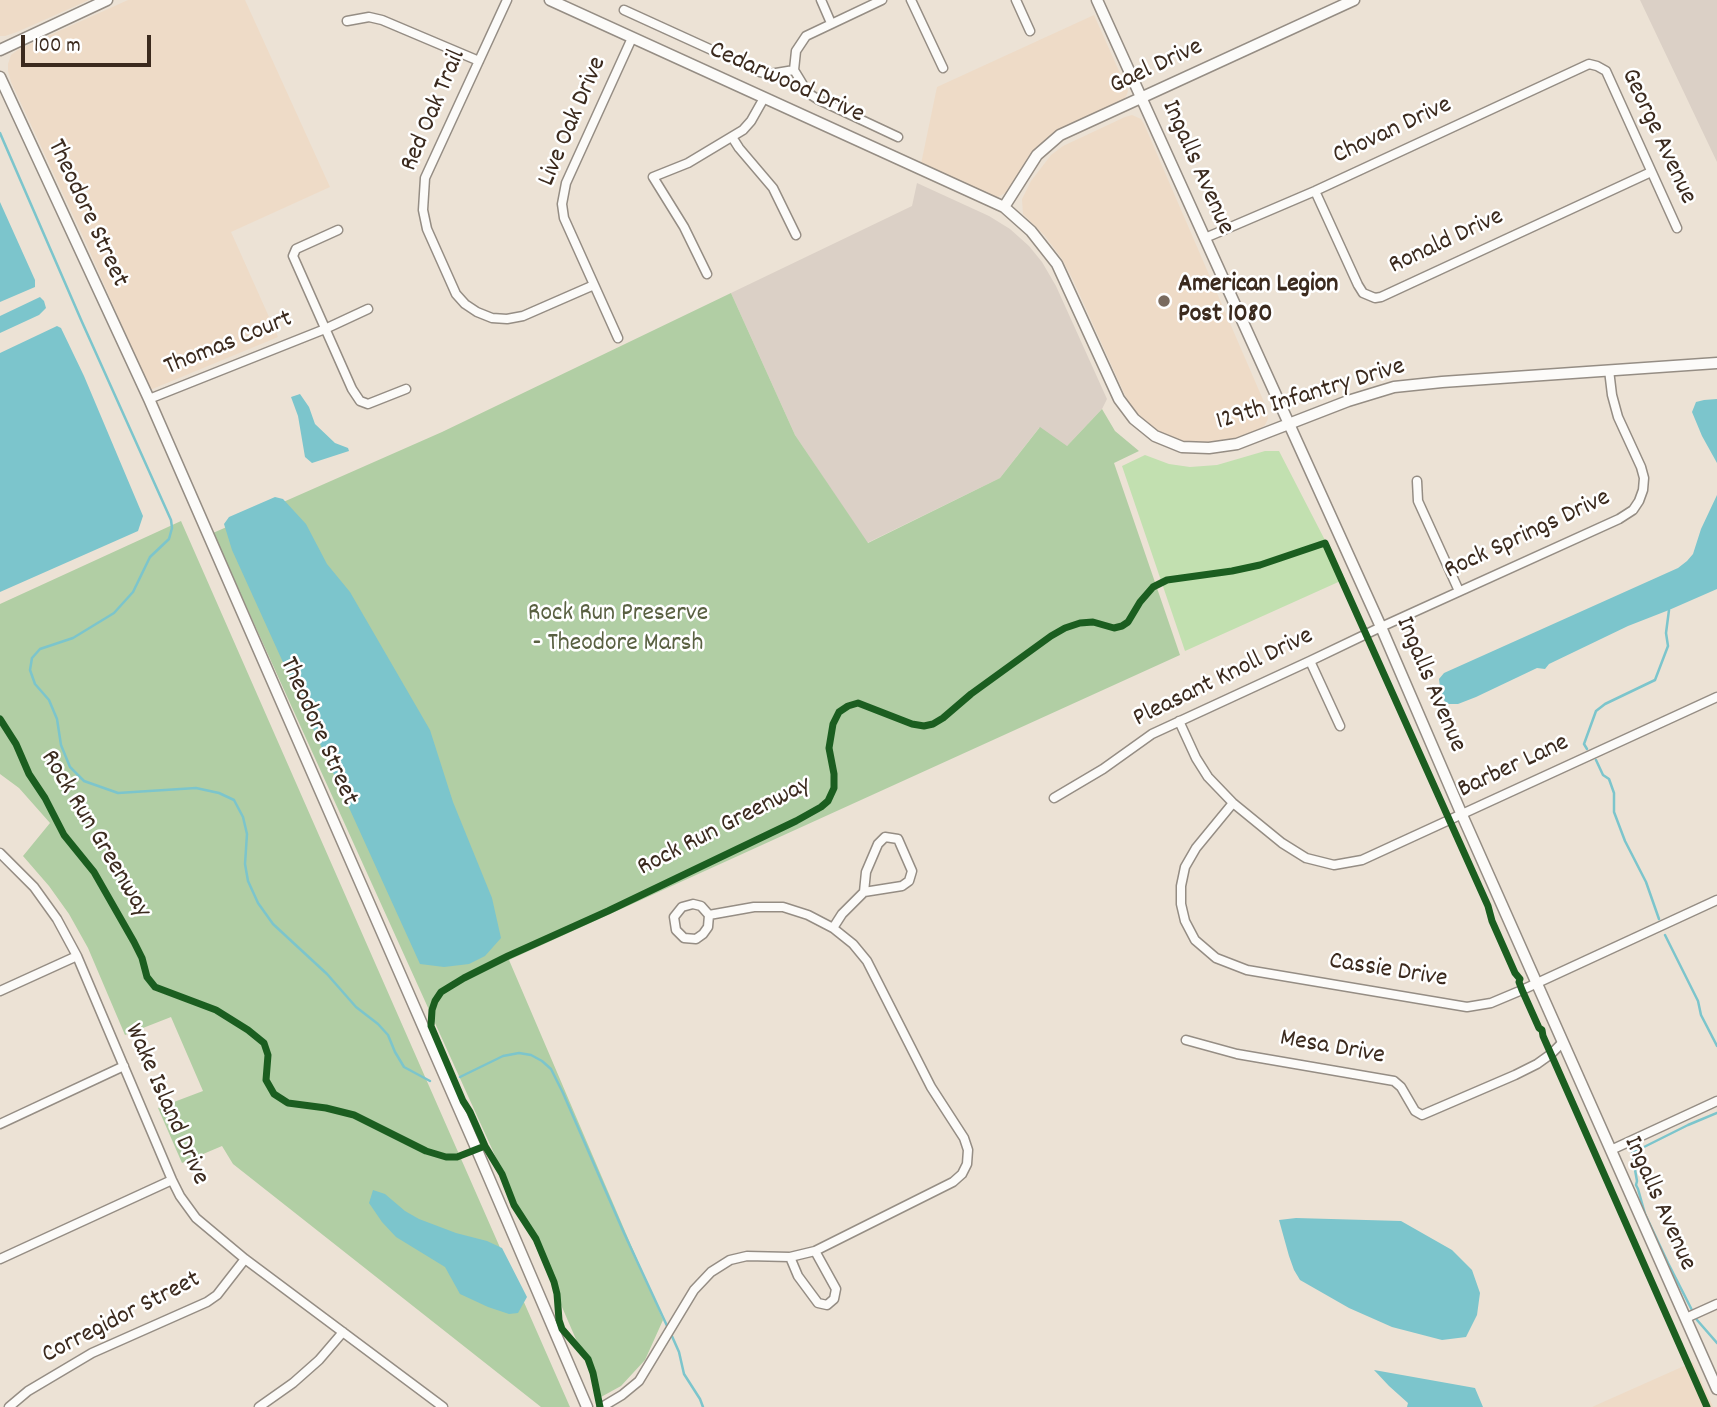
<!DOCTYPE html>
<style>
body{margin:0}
#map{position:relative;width:1717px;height:1407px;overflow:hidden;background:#ece2d5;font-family:Dekko,sans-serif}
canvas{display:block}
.scale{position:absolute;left:21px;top:35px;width:130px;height:32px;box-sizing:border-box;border:4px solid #3b2a1e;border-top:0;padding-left:9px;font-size:21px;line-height:24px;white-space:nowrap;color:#3b2a1e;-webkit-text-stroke:5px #fff;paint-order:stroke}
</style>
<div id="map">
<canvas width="1717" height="1407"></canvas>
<div class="scale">100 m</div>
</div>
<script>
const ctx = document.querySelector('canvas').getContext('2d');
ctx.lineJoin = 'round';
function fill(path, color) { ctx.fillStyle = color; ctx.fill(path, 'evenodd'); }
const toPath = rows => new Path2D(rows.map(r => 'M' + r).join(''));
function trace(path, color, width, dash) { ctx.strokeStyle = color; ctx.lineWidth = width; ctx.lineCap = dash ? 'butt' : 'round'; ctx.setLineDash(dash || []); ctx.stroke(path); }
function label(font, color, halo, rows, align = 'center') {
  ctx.font = font + ' Dekko,sans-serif'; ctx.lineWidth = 5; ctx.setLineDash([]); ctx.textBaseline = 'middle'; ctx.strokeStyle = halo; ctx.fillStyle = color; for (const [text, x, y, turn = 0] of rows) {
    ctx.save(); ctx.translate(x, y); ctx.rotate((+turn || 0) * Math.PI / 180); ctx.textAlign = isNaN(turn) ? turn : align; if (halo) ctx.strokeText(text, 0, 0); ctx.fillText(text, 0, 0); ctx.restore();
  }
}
fill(toPath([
 [0,0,89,0,17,32,5,36,0,36],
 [128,0,245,0,330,187,231,232,278,337,150,390,86,243,11,82,8,71,8,64,11,55,19,49],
 [1094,15,1128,91,1127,94,1122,103,1060,131,1040,144,1027,159,1009,191,998,197,991,197,921,164,937,87],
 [1132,115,1141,119,1144,124,1267,409,1268,419,1265,425,1258,430,1246,436,1213,444,1183,442,1166,436,1145,421,1131,406,1124,393,1073,280,1062,259,1045,236,1023,214,1022,199,1031,181,1051,155,1063,146,1125,117],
 [1693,1362,1713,1407,1592,1407]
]), '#eedbc7');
fill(toPath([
 [1640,0,1717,0,1717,162],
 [917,183,989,216,1010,229,1029,246,1042,262,1056,286,1107,399,1102,409,1066,447,1039,428,1000,478,867,543,795,435,731,293,912,206]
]), '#dbd0c6');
fill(toPath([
 [1265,451,1279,451,1345,579,1185,651,1122,466,1145,455,1169,464,1190,467,1217,465]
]), '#c2e0b0');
fill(toPath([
 [731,293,795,435,868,543,1000,478,1040,427,1067,446,1102,409,1115,431,1139,451,1114,463,1180,655,509,960,663,1320,645,1360,621,1386,601,1397,526,1224,213,533,442,432],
 [181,521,570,1407,541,1407,233,1164,222,1146,182,1163,158,1108,203,1091,171,1017,125,1035,88,948,69,914,49,886,23,856,50,823,19,788,0,774,0,604]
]), '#b1cea4');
fill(toPath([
 [0,202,35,280,35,287,0,302],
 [40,297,44,301,46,308,39,315,0,333,0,316],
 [57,326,61,328,84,376,143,516,138,531,0,592,0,353],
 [300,394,309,407,315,424,335,443,348,448,349,451,312,463,305,457,298,416,291,397],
 [1717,399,1717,463,1702,436,1692,412,1696,402,1704,400],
 [1717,495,1717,589,1669,610,1628,626,1549,664,1545,669,1537,668,1476,697,1458,704,1446,704,1442,696,1440,687,1439,679,1444,673,1678,568,1687,561,1693,554,1701,529],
 [275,497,283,499,306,524,327,564,350,592,430,730,453,802,492,898,501,938,485,956,469,964,444,967,420,964,232,550,224,524,229,517],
 [373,1190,385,1194,405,1211,419,1219,456,1233,487,1241,502,1248,527,1297,518,1313,509,1314,488,1307,460,1294,445,1267,396,1237,382,1222,369,1203],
 [1296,1218,1401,1221,1452,1250,1472,1270,1480,1293,1477,1315,1466,1337,1442,1340,1392,1327,1349,1308,1300,1280,1294,1270,1289,1256,1279,1220],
 [1374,1370,1475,1388,1483,1407,1407,1407,1408,1403,1389,1386]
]), '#7cc5cc');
trace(toPath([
 [0,133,82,322,171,520,172,528,169,539,150,557,133,592,114,613,73,638,40,649,32,658,30,670,35,684,49,700,57,719,61,745,70,767,84,781,118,793,196,788,219,793,234,800,243,817,247,834,245,864,248,881,258,903,273,924,327,974,356,1007,378,1024,388,1035,395,1052,404,1067,430,1081],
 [1587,749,1584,744,1596,711,1605,704,1655,680,1668,646,1666,633,1669,610],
 [1596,760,1603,775,1609,779,1614,793,1614,812,1625,841,1646,882,1659,919],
 [1665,935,1698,1001,1701,1015,1717,1046],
 [460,1077,503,1056,519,1053,531,1055,542,1061,551,1069,563,1093,624,1233,668,1328],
 [1717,1113,1688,1125,1632,1153,1637,1181,1636,1185,1638,1189,1645,1214,1668,1263,1697,1320,1717,1343],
 [671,1334,679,1352,684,1374,700,1399,703,1407]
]), '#7cc5cc', 2.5);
const minor = toPath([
 [507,0,425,178,423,210,427,229,456,294,465,304,477,312,492,318,507,319,523,316,594,285],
 [821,0,831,23],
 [911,0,943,68],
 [1016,0,1030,31],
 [624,10,760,72,770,74,794,70],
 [347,21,369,17,382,20,479,61],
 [794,70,808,93,819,100,898,137],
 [794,70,796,51,806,36,882,0],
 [732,137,739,148,773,188,796,235],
 [1315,191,1358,285,1363,293,1375,298,1381,297,1651,172],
 [338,230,296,249,293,256,301,274,352,389,360,401,368,404,406,389],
 [1205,238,1315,191,1589,64,1597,66,1606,71,1677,228],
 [707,274,684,227,653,177,688,163,743,130,751,121,764,98],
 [618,338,564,218,562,204,566,183,632,38],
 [149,399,325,329,368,309],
 [1417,481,1418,501,1459,591],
 [1310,661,1340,726],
 [1179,721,1196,758,1208,777,1233,803,1282,843,1306,858,1334,865,1362,860,1717,697],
 [1054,798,1103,769,1152,734,1310,661,1381,627,1619,519,1633,510,1639,501,1643,490,1644,478,1641,467,1618,417,1612,395,1609,370],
 [1233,803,1196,848,1185,867,1181,886,1181,904,1185,921,1195,940,1216,958,1247,970,1467,1007,1491,1003,1522,990,1717,900],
 [0,853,34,887,57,919,77,956,172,1180,180,1196,196,1218,245,1259,443,1407],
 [833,928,842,914,864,892,902,886,909,881,912,871,898,839,885,837,878,844,866,872,864,892],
 [0,991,77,956],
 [1186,1040,1237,1054,1394,1081,1401,1087,1415,1111,1422,1115,1515,1075,1537,1064,1551,1054,1563,1042],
 [0,1124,124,1066],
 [1611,1150,1717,1101],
 [790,1257,798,1276,818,1303,827,1305,834,1299,836,1289,815,1251],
 [0,1259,172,1180],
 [1686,1318,1717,1304],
 [9,1407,28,1391,92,1353,207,1302,217,1295,245,1259],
 [259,1407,293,1383,319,1360,343,1332],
 [602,1407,622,1395,639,1381,694,1290,711,1272,730,1260,747,1256,790,1257,815,1251,953,1182,962,1174,967,1164,968,1150,964,1138,931,1087,867,961,853,944,833,928,808,915,783,907,754,907,709,915,701,906,693,904,682,907,674,917,676,930,684,938,696,939,703,934,708,927,709,915]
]);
const tertiary = toPath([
 [550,0,1004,207,1031,231,1057,264,1119,399,1134,419,1155,436,1182,447,1209,448,1237,444,1348,401,1394,387,1442,382,1717,363],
 [1097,0,1381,627,1462,815,1717,1389],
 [0,50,107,0],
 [0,77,149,399,477,1150,587,1407],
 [1004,207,1037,155,1060,135,1354,0]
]);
trace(minor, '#958d84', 11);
trace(tertiary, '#958d84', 13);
trace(minor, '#fcfbf9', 8);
trace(tertiary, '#fcfbf9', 10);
trace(toPath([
 [0,719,16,744,29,774,45,798,64,835,94,872,134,942,142,958,147,977,155,987,216,1010,248,1030,264,1043,268,1055,266,1080,274,1094,288,1103,326,1108,354,1115,426,1151,446,1157,457,1157,485,1146,470,1112,463,1101,431,1026,432,1010,435,1001,441,992,464,978,508,956,608,911,796,821,821,807,828,801,834,788,834,774,829,748,833,724,839,712,848,706,858,703,912,724,924,726,933,724,943,718,971,694,1051,636,1065,628,1080,623,1093,622,1114,628,1122,626,1128,622,1140,602,1153,587,1167,580,1232,571,1260,565,1325,543,1488,906,1492,921,1515,973,1520,979,1519,982,1522,990,1539,1028,1542,1030,1543,1036,1707,1407],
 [485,1146,502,1174,514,1205,536,1239,554,1282,557,1294,559,1320,562,1329,588,1359,593,1373,600,1407]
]), '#1b5e20', 7);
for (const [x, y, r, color] of [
 [1164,301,7,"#796a5e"]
]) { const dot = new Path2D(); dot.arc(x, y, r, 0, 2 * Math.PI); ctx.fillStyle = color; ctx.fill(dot); trace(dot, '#fff', 2.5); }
label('26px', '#3b2a1e', '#fff', [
 ["Gael Drive",1157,68,-25],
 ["Cedarwood Drive",786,84,24],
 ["Red Oak Trail",435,111,-67],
 ["Live Oak Drive",574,122,-67],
 ["Chovan Drive",1393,132,-25],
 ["George Avenue",1657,137,65],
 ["Ingalls Avenue",1196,168,66],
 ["Theodore Street",86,214,65],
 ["Ronald Drive",1447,243,-25],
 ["Thomas Court",229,345,-22],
 ["129th Infantry Drive",1311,396,-17],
 ["Rock Springs Drive",1528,536,-25],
 ["Pleasant Knoll Drive",1224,679,-26],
 ["Ingalls Avenue",1429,685,67],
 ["Theodore Street",317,732,66],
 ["Barber Lane",1514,768,-25],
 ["Rock Run Greenway",725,828,-27],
 ["Rock Run Greenway",94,835,59],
 ["Cassie Drive",1388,972,9],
 ["Mesa Drive",1332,1049,10],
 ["Wake Island Drive",165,1105,66],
 ["Ingalls Avenue",1658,1204,66],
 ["Corregidor Street",122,1319,-27]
]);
label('bold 26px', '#3b2a1e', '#fff', [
 ["American Legion",1178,286],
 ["Post 1080",1178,316]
], 'left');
label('26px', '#596041', '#fff', [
 ["Rock Run Preserve",618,615],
 ["- Theodore Marsh",618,645]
]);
</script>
